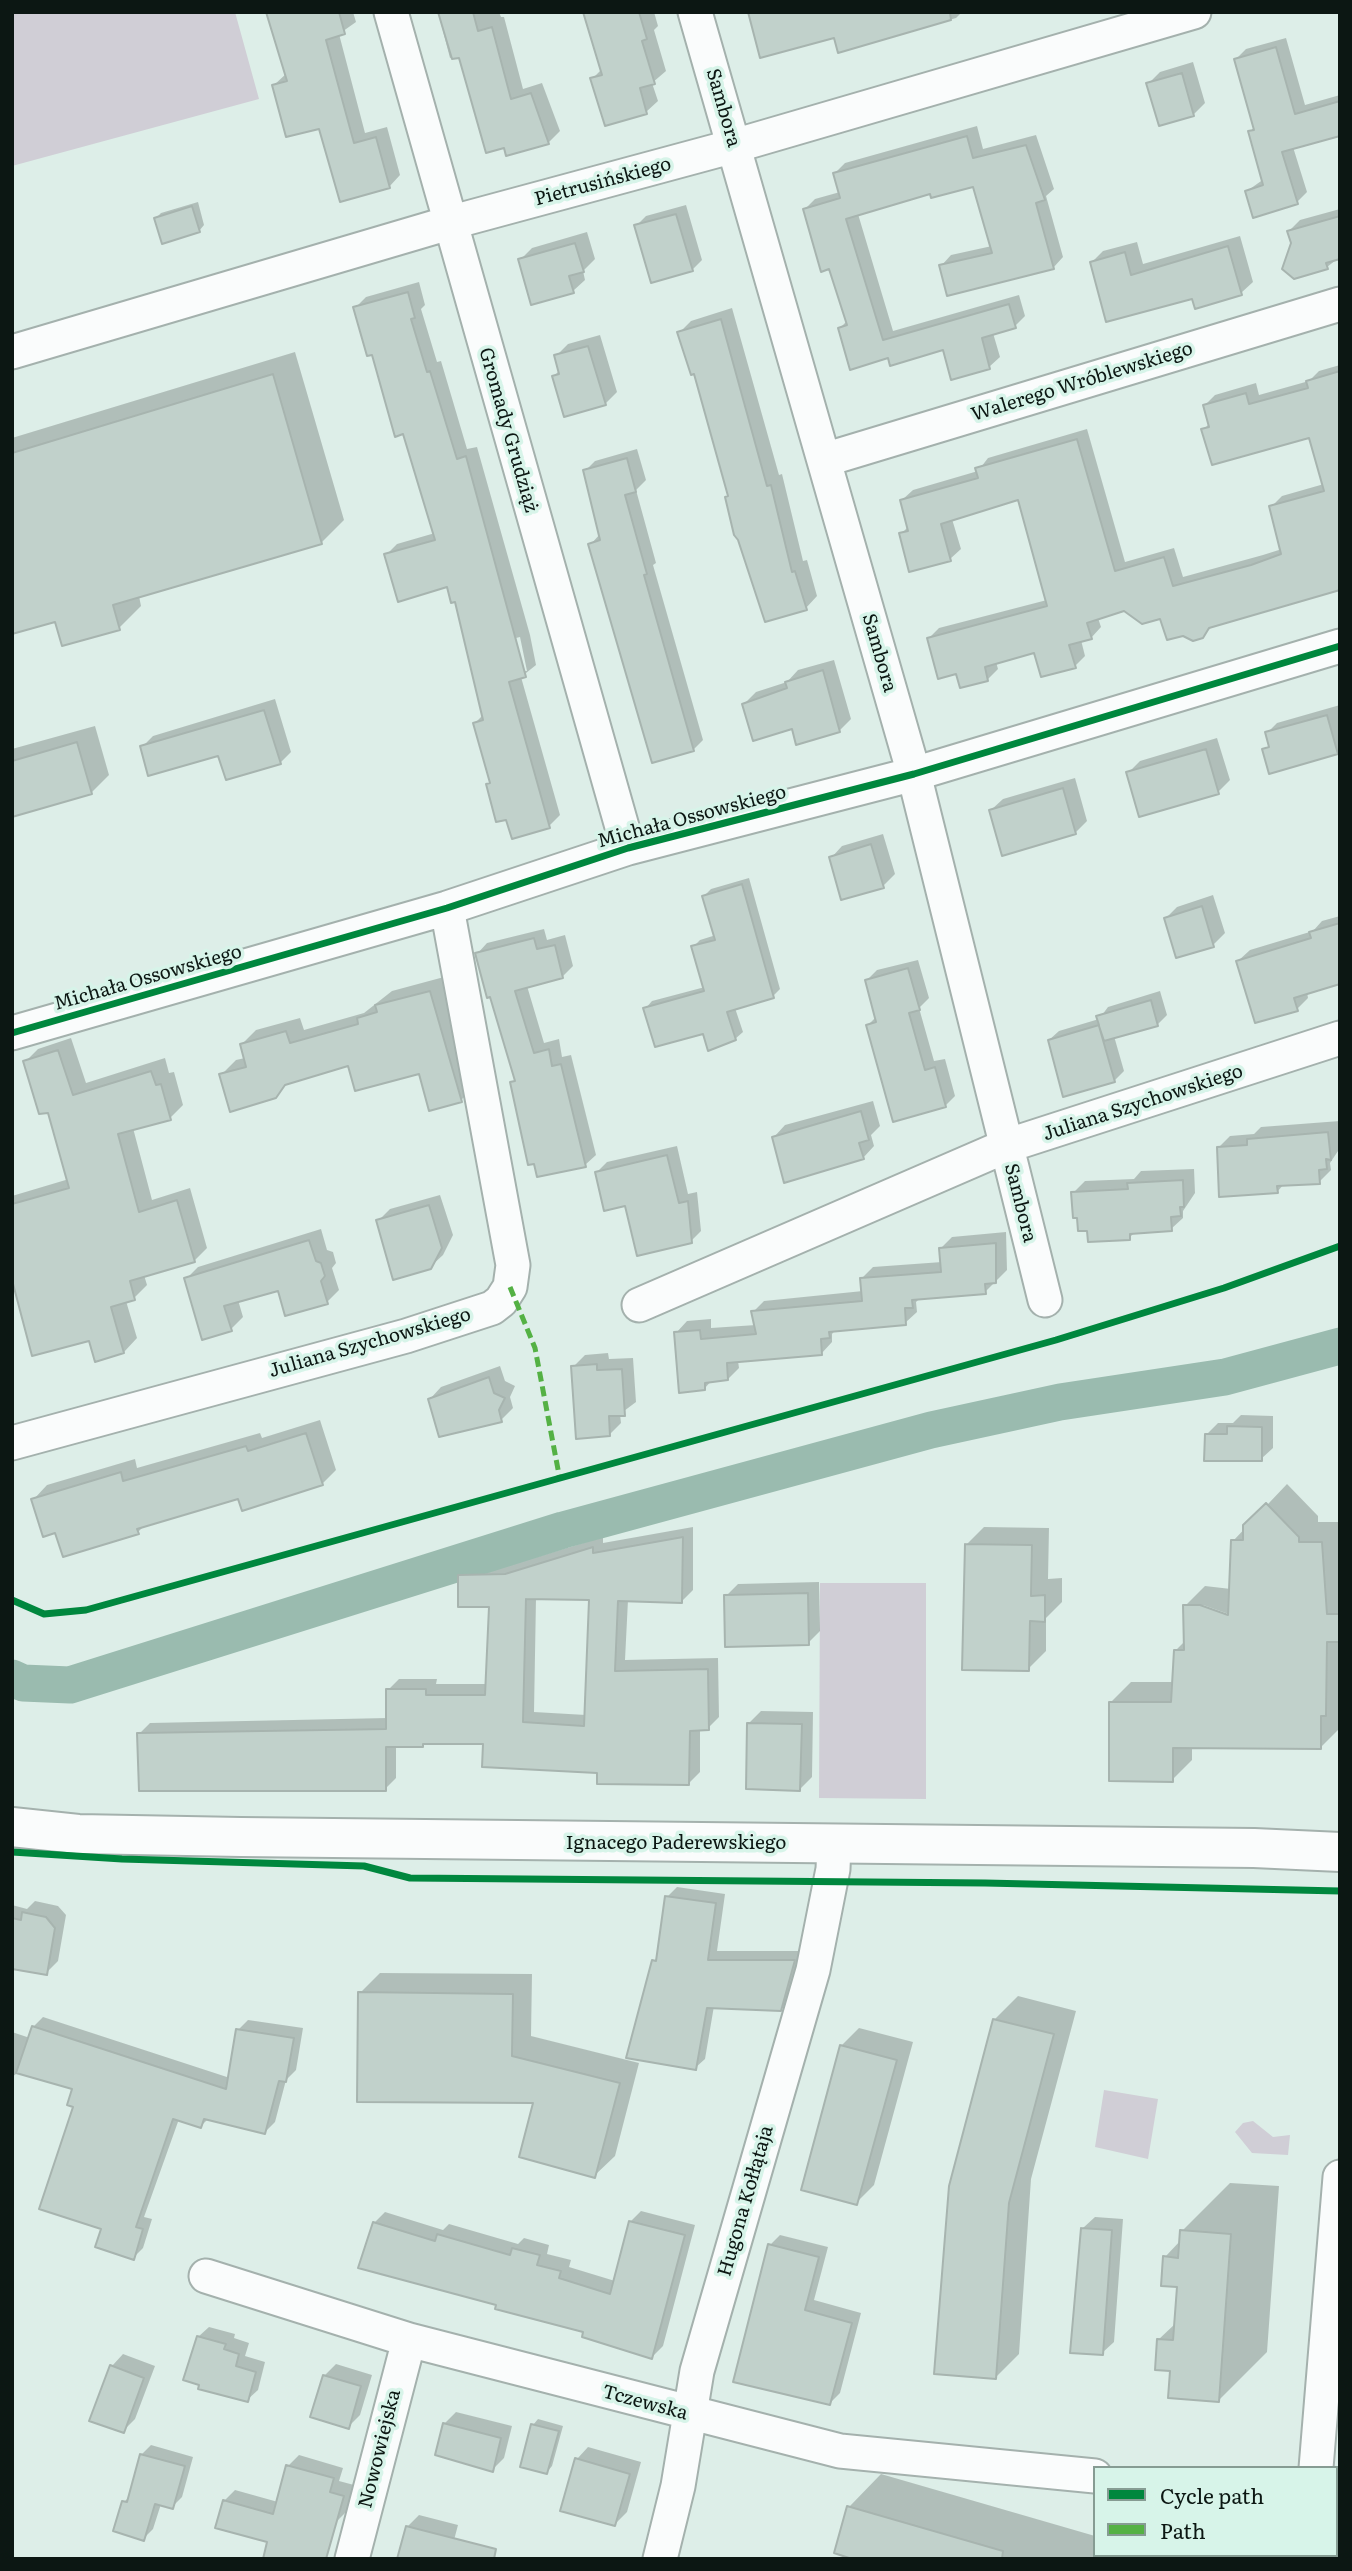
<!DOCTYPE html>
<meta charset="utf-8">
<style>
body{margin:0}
#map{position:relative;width:1352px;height:2571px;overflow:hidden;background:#ddeee8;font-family:Literata,serif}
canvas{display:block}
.frame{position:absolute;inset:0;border:14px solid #0c1713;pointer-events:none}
.legend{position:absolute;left:1093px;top:2466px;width:245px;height:91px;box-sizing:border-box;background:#d7f4e9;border:2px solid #869c93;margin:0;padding:9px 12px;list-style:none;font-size:21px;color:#0c1713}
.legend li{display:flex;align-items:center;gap:14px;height:35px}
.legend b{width:35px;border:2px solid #869c93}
</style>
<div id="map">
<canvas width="1352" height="2571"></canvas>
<div class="frame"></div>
<ul class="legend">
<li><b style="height:9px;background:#00873e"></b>Cycle path</li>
<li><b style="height:9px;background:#54b144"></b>Path</li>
</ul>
</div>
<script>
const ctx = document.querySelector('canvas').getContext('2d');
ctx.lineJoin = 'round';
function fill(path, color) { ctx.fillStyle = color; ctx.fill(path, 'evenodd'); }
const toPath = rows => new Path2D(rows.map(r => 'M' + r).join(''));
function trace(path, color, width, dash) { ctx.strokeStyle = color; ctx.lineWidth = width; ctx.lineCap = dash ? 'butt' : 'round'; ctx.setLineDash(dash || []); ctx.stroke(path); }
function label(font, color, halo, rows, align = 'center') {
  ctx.font = font + ' Literata,serif'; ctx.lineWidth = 7; ctx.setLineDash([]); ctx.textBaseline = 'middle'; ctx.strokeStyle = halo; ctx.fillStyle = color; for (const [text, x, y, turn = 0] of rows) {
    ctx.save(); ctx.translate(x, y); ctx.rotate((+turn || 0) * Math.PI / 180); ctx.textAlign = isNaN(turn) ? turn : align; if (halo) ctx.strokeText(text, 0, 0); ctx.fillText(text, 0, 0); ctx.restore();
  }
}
fill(toPath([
 [12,12,235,12,259,99,12,166],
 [820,1583,926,1583,926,1799,819,1798],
 [1104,2090,1158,2099,1148,2159,1095,2147],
 [1253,2121,1273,2137,1290,2135,1288,2155,1252,2153,1235,2132,1243,2123]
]), '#d0ced6');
fill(toPath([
 [268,12,353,12,356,22,339,34,365,133,387,127,400,175,389,187,274,85,287,73],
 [438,12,499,12,501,17,504,17,523,89,542,83,560,131,549,142,507,154,460,55,450,58],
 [585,12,654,12,658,26,654,30,666,71,652,83,658,101,646,112,592,79,602,69],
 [749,12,962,12,956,18,839,51,835,36],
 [1286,38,1305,105,1340,95,1340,134,1293,147,1307,192,1297,202,1247,191,1264,179,1250,132,1255,126,1236,59,1246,49],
 [1193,62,1205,103,1193,115,1148,84,1160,72],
 [977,126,983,149,1036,135,1054,189,1046,196,1063,257,1053,268,941,266,951,255,992,246,974,185,931,191,858,214,893,331,1019,295,1025,316,1015,326,993,333,1000,357,989,367,944,348,889,356,839,329,847,321,830,267,805,209,815,199,840,192,835,173,845,163],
 [198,202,204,225,199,231,156,218,161,213],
 [686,205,702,260,692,270,636,226,646,216],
 [1340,209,1340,257,1327,267,1292,243,1289,231,1300,220],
 [587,232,595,259,583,271,585,280,573,291,520,260,532,248],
 [1240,236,1253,282,1241,293,1193,296,1092,262,1103,251,1137,242,1143,264],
 [419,282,425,305,421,309,437,362,441,361,467,449,477,447,530,635,536,665,521,677,560,815,549,826,507,817,488,785,491,782,475,723,484,714,456,600,448,585,386,555,397,544,435,533,404,432,355,308,366,297],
 [520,637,527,671,523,671,516,638],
 [732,308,779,475,782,474,803,561,807,560,817,596,806,608,726,497,729,495,695,372,679,333,691,321],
 [600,335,617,392,605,404,554,376,560,370,556,356,568,344],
 [295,352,344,520,321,543,139,596,141,606,119,628,56,620,12,633,12,438],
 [1340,365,1340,588,1214,625,1202,636,1161,617,1124,609,1098,618,1101,627,1091,638,1081,640,1085,656,1075,666,1035,651,996,662,998,669,987,680,957,672,929,638,939,628,1047,600,1019,498,952,519,961,549,950,559,901,534,909,526,902,500,913,490,978,471,988,458,1087,429,1125,562,1174,548,1183,577,1263,555,1282,549,1271,507,1282,496,1324,484,1311,436,1203,430,1210,423,1205,405,1215,395,1256,383,1259,395,1309,381,1319,371],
 [637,449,646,480,636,490,656,563,653,565,703,740,693,750,590,545,601,533,585,471,595,461],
 [834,660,851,719,839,731,793,727,744,704,756,692,787,682,798,670],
 [275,699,291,752,280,763,142,747,153,736],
 [1340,705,1340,752,1270,772,1264,750,1270,744,1267,733,1277,723],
 [95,726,109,775,91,793,12,815,12,749],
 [1217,738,1230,780,1218,792,1128,773,1140,761],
 [1075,778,1087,821,1075,833,991,810,1003,799],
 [883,834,895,874,883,886,831,858,842,846],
 [749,878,780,989,773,996,735,1008,743,1032,735,1039,704,1032,645,1009,652,1001,705,987,693,947,700,940,716,935,704,896,711,889],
 [1213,895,1225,933,1213,945,1166,918,1177,907],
 [1340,916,1340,982,1307,992,1308,998,1297,1009,1238,961,1250,950,1313,931,1322,921],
 [544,929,547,940,565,935,573,966,562,977,527,986,544,1043,559,1039,562,1057,571,1055,596,1155,585,1165,512,1083,516,1078,477,954,487,943],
 [918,960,929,998,919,1008,934,1061,945,1059,955,1096,945,1106,868,1025,877,1016,867,980,877,970],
 [444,977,476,1086,461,1100,420,1072,349,1064,290,1081,275,1096,221,1075,236,1060,245,1058,242,1044,256,1030,300,1018,304,1030,364,1013,392,991],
 [1160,991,1167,1015,1157,1025,1114,1036,1124,1071,1114,1081,1049,1040,1059,1031,1099,1019,1108,1007],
 [71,1038,86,1083,165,1058,169,1073,174,1072,183,1105,170,1118,133,1128,152,1200,190,1188,207,1248,194,1261,144,1275,147,1285,134,1298,126,1301,137,1338,124,1352,90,1339,12,1257,12,1196,69,1179,49,1111,25,1062,38,1049],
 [873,1101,880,1126,871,1135,874,1146,863,1158,774,1137,785,1125],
 [1340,1121,1340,1148,1330,1163,1331,1170,1319,1182,1284,1184,1277,1192,1219,1147,1230,1136,1254,1134,1261,1127],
 [677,1146,688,1194,697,1192,701,1231,691,1241,627,1204,597,1172,607,1162],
 [1194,1169,1195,1193,1183,1211,1183,1218,1171,1229,1135,1232,1129,1238,1089,1229,1073,1193,1085,1181,1134,1179,1141,1171],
 [440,1195,453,1235,443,1255,430,1267,378,1221,390,1209],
 [321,1229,327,1250,333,1252,336,1263,332,1268,339,1290,327,1302,279,1289,238,1300,243,1317,231,1329,186,1279,198,1267],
 [1006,1232,1007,1270,985,1292,921,1297,916,1302,917,1312,905,1323,836,1329,832,1334,832,1342,821,1354,738,1361,739,1368,728,1379,712,1380,705,1388,676,1333,687,1321,711,1319,711,1328,756,1325,753,1312,764,1301,863,1291,862,1278,873,1267,942,1262,941,1248,952,1237],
 [608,1353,609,1359,633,1358,636,1402,620,1414,621,1423,609,1435,573,1367,585,1355],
 [500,1366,505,1381,515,1386,510,1397,513,1408,501,1420,430,1399,441,1387],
 [1241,1415,1273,1416,1273,1448,1261,1459,1206,1435,1218,1423,1233,1423],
 [320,1420,336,1470,322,1484,240,1497,146,1524,138,1532,56,1531,33,1500,47,1485,135,1459,137,1468,260,1433,262,1438],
 [1287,1484,1318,1516,1318,1522,1340,1522,1340,1728,1320,1748,1192,1747,1192,1760,1172,1780,1111,1702,1131,1682,1174,1682,1176,1650,1186,1640,1185,1606,1205,1586,1231,1589,1233,1541],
 [1203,1605,1237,1617,1236,1620,1203,1608],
 [693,1527,693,1590,682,1601,628,1600,625,1660,718,1658,719,1717,708,1728,700,1729,700,1772,689,1783,599,1771,485,1743,396,1745,396,1778,385,1789,139,1734,150,1723,388,1718,388,1690,399,1679,437,1679,436,1684,487,1684,491,1605,460,1575,471,1564,517,1563,603,1537,603,1543],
 [536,1598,590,1599,586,1715,534,1712],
 [984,1527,1049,1528,1048,1579,1062,1578,1062,1602,1046,1618,1046,1651,1028,1669,966,1545],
 [819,1582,820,1631,808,1643,726,1596,738,1584],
 [761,1711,813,1712,812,1777,800,1789,749,1723],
 [677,1887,725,1894,717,1951,804,1951,790,2000,780,2010,714,2006,705,2059,695,2068,654,1961,659,1956,667,1897],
 [35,1901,58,1906,66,1915,58,1961,46,1973,12,1967,12,1905,27,1909],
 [380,1973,532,1974,531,2036,639,2063,615,2156,594,2176,535,2102,360,1993],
 [1018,1996,1076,2011,1031,2179,1019,2354,996,2377,995,2019],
 [43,2017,230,2078,238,2030,248,2020,303,2028,296,2070,286,2080,275,2122,265,2132,209,2118,201,2126,179,2119,144,2217,152,2219,143,2248,133,2258,103,2228,75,2106,75,2088,20,2071,12,2077,12,2032,30,2038,33,2027],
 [859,2028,913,2042,874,2185,856,2203,841,2046],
 [1230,2183,1279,2186,1267,2352,1219,2400,1172,2369,1158,2340,1176,2323,1178,2285,1165,2257,1181,2240,1182,2231],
 [641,2211,695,2225,663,2346,652,2357,498,2303,361,2267,375,2222,385,2212,443,2230,449,2224,518,2244,524,2238,549,2245,547,2254,571,2260,569,2267,615,2281,630,2222],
 [1095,2217,1123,2219,1114,2342,1102,2353,1083,2228],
 [780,2235,828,2247,814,2300,861,2313,840,2393,830,2403,770,2245],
 [209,2327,235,2334,234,2338,249,2343,245,2356,265,2362,258,2390,247,2400,198,2337],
 [123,2354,155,2366,135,2419,123,2431,92,2420,112,2366],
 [336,2364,372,2375,360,2415,348,2427,324,2376],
 [456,2412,512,2426,504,2458,492,2470,444,2424],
 [538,2419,563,2426,552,2466,547,2472,533,2425],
 [151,2445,193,2457,182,2497,172,2507,161,2504,153,2529,143,2539,124,2502,131,2495,141,2455],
 [588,2447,641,2462,627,2512,615,2524,577,2459],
 [299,2455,343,2468,339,2481,354,2485,346,2512,335,2523,269,2541,224,2501,235,2490,278,2502,288,2466],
 [881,2474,1095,2536,1095,2555,1161,2555,1173,2559,858,2559,849,2507],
 [419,2515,458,2525,449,2559,407,2527]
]), '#0003');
trace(toPath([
 [12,1678,23,1683,70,1685,563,1530,931,1430,1060,1402,1225,1377,1340,1346]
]), '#9abbaf', 37);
const building = toPath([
 [266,12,339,12,345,34,326,40,354,143,376,137,390,188,340,202,319,129,286,137,272,85,287,81,266,12],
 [438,12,473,12,478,31,492,27,511,99,531,93,549,144,506,156,504,148,486,153,459,58,452,59,438,12],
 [583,12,639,12,647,39,642,41,655,84,640,88,647,114,605,126,590,78,602,75,583,12],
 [748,12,950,12,951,20,838,53,834,38,760,58,748,12],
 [1276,47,1295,114,1340,101,1340,136,1282,152,1298,204,1253,218,1245,191,1263,185,1248,131,1254,130,1234,59,1276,47],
 [1182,73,1194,116,1159,126,1146,83,1182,73],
 [967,136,973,158,1026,145,1045,200,1036,203,1054,269,947,296,939,265,992,253,973,187,931,198,930,194,846,219,883,340,1009,304,1016,328,982,338,990,369,951,380,943,350,890,366,888,358,850,370,838,328,847,325,829,269,821,272,803,209,840,198,833,173,967,136],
 [192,206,200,232,162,244,154,218,192,206],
 [676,214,693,271,651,283,634,225,676,214],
 [1340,216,1340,259,1326,263,1328,269,1294,279,1282,269,1291,243,1287,231,1340,216],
 [575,243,584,272,569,276,574,293,531,305,518,259,575,243],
 [1228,246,1242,295,1195,309,1192,299,1106,322,1090,262,1125,252,1131,275,1228,246],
 [408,292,415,318,411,319,427,372,430,371,457,459,466,456,526,677,509,682,550,828,512,839,506,820,496,822,486,784,490,783,473,723,483,720,455,602,451,603,447,587,398,602,384,554,435,540,403,434,395,437,372,355,367,356,353,307,408,292],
 [721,319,767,486,771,485,792,572,795,571,807,610,765,622,738,540,734,535,725,497,728,496,694,374,691,375,677,332,721,319],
 [588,346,606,405,564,417,552,376,559,374,554,355,588,346],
 [1340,371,1340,590,1209,628,1203,638,1193,641,1183,636,1167,640,1160,619,1142,624,1124,611,1087,623,1092,639,1069,645,1076,668,1041,677,1034,653,985,667,988,681,960,688,956,674,938,679,927,638,1047,606,1018,500,941,524,951,561,909,572,899,533,908,531,900,500,978,478,975,468,1077,439,1115,571,1164,557,1173,586,1251,565,1281,554,1269,506,1324,491,1309,438,1212,465,1201,429,1209,427,1203,405,1246,393,1249,404,1308,388,1306,381,1340,371],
 [273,374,322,544,113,605,120,630,62,646,55,622,12,634,12,453,273,374],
 [627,458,636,492,625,495,647,574,644,575,694,751,652,763,588,544,600,540,583,470,627,458],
 [823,670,840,732,796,745,792,729,753,741,742,704,787,688,785,682,823,670],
 [264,710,281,764,226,780,218,756,148,776,140,746,264,710],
 [1327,715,1338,754,1269,774,1262,749,1269,747,1265,732,1327,715],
 [77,742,92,794,12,817,12,761,77,742],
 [1206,749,1219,794,1139,817,1126,772,1206,749],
 [1063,788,1076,834,1002,856,989,810,1063,788],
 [871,844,884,888,841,900,829,857,871,844],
 [742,884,774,998,727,1012,736,1040,708,1051,703,1034,655,1047,643,1008,704,991,691,946,715,940,702,896,742,884],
 [1202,906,1214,947,1176,958,1164,918,1202,906],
 [1340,923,1340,984,1294,998,1298,1011,1255,1023,1236,961,1311,938,1309,932,1340,923],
 [534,938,537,949,555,945,563,978,515,991,534,1053,549,1049,552,1066,561,1064,586,1167,537,1177,534,1164,528,1165,510,1082,515,1081,490,997,487,998,475,953,534,938],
 [908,968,920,1010,909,1013,925,1070,935,1067,946,1107,893,1122,866,1025,876,1022,865,980,908,968],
 [430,991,462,1102,429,1111,419,1074,355,1091,348,1066,285,1085,276,1098,230,1112,219,1074,246,1067,240,1044,286,1031,290,1043,358,1024,357,1018,377,1012,375,1005,430,991],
 [1151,1000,1158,1026,1104,1041,1099,1026,1115,1082,1063,1097,1048,1040,1099,1025,1096,1016,1151,1000],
 [58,1050,73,1095,151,1071,156,1085,161,1084,171,1120,118,1134,139,1212,177,1200,195,1262,130,1281,135,1300,111,1307,124,1353,95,1362,89,1341,32,1356,12,1280,12,1204,69,1188,48,1113,39,1114,23,1061,58,1050],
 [861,1111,869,1140,859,1143,864,1159,784,1183,772,1137,861,1111],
 [1328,1132,1331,1160,1326,1159,1327,1169,1319,1170,1320,1184,1277,1186,1278,1193,1219,1197,1217,1147,1247,1145,1247,1139,1328,1132],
 [667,1155,679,1203,688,1201,692,1243,637,1256,625,1206,604,1211,595,1172,667,1155],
 [1183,1180,1184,1207,1180,1207,1181,1216,1171,1217,1172,1231,1130,1234,1130,1240,1088,1242,1087,1231,1078,1231,1077,1218,1073,1218,1071,1192,1128,1189,1127,1183,1183,1180],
 [429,1205,442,1248,431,1269,393,1280,376,1220,429,1205],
 [309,1240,316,1261,321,1263,325,1276,321,1281,328,1304,285,1316,278,1291,224,1306,232,1331,202,1340,184,1278,309,1240],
 [996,1243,996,1283,985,1284,986,1294,912,1300,913,1308,905,1308,906,1325,829,1332,830,1338,821,1339,822,1355,727,1363,728,1380,705,1383,705,1390,679,1393,674,1332,700,1330,701,1339,756,1334,751,1311,862,1301,860,1278,941,1272,939,1248,996,1243],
 [597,1364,597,1370,622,1369,625,1416,609,1416,610,1436,576,1439,571,1366,597,1364],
 [489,1377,494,1393,505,1398,499,1410,502,1422,439,1437,428,1399,489,1377],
 [1227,1426,1262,1427,1262,1461,1204,1461,1205,1434,1227,1434,1227,1426],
 [306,1433,323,1485,242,1511,238,1499,137,1529,139,1534,63,1557,55,1533,43,1537,31,1499,121,1472,123,1481,246,1446,248,1451,306,1433],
 [1266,1503,1299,1537,1299,1542,1322,1542,1327,1614,1340,1614,1340,1642,1327,1642,1326,1716,1321,1716,1321,1749,1173,1748,1173,1782,1109,1781,1109,1702,1171,1702,1174,1650,1184,1650,1183,1605,1200,1605,1228,1615,1231,1540,1243,1540,1243,1525,1266,1503],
 [683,1537,682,1603,618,1601,615,1671,708,1669,709,1730,690,1731,689,1785,597,1784,597,1773,482,1767,483,1744,423,1744,423,1747,386,1747,386,1791,139,1791,137,1733,386,1729,386,1689,426,1689,426,1695,485,1695,489,1607,458,1607,458,1575,505,1574,593,1547,593,1553,683,1537],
 [526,1599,589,1600,584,1726,523,1722,526,1599],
 [965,1544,1032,1545,1031,1596,1045,1595,1045,1622,1030,1621,1029,1671,962,1670,965,1544],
 [808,1593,809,1645,725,1647,724,1595,808,1593],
 [747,1723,802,1724,800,1791,746,1789,747,1723],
 [665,1896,716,1903,708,1960,795,1960,781,2011,707,2008,696,2070,626,2058,652,1960,656,1961,665,1896],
 [22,1912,46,1917,55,1928,47,1975,12,1969,12,1918,21,1920,22,1912],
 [358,1992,513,1994,512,2056,620,2083,595,2178,519,2157,533,2103,357,2102,358,1992],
 [993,2019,1054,2034,1009,2203,996,2379,934,2374,949,2186,993,2019],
 [32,2026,226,2089,236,2029,294,2038,286,2082,279,2081,265,2134,204,2119,201,2128,173,2119,136,2227,143,2229,134,2260,95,2247,101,2229,39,2209,73,2107,67,2105,72,2089,16,2073,32,2026],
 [840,2045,897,2060,857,2205,801,2190,840,2045],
 [629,2221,685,2235,652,2359,582,2337,583,2332,495,2309,496,2305,358,2268,373,2222,435,2241,437,2234,510,2255,512,2248,540,2255,537,2265,561,2271,559,2278,610,2294,629,2221],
 [1081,2228,1112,2230,1103,2355,1070,2353,1081,2228],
 [1180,2230,1231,2234,1219,2402,1168,2398,1170,2371,1155,2370,1157,2339,1173,2340,1177,2287,1161,2286,1163,2256,1178,2258,1180,2230],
 [768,2244,819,2257,805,2310,852,2323,830,2405,733,2382,768,2244],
 [197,2336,226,2344,224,2349,239,2354,236,2366,256,2372,248,2402,198,2389,199,2385,183,2380,197,2336],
 [110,2365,144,2378,124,2433,89,2421,110,2365],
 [323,2375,361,2386,349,2429,310,2417,323,2375],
 [443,2423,501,2438,493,2472,435,2455,443,2423],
 [531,2424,559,2431,547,2474,520,2467,531,2424],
 [140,2454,185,2466,173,2509,155,2504,144,2541,113,2531,122,2501,127,2502,140,2454],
 [575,2458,630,2474,615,2526,560,2511,575,2458],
 [286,2465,334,2478,330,2492,344,2496,326,2559,263,2559,267,2542,215,2528,223,2500,273,2514,286,2465],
 [847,2506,1003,2551,1002,2559,852,2559,834,2553,847,2506],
 [406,2526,496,2549,494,2559,397,2559,406,2526]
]);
fill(building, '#c1d1cb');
trace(building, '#a7b4af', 2);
const street = toPath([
 [391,12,628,848],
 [695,12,914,774,1045,1300],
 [12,352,449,223,734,146,1194,12],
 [824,460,1340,304],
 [12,1033,447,908,628,848,914,774,1340,646],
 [639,1305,1006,1146,1340,1038],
 [12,1443,406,1336,492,1308,501,1301,510,1287,513,1265,447,908],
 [206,2276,409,2340,840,2451,1095,2476],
 [1316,2468,1340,2177],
 [1336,2496,1340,2496],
 [352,2559,409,2340],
 [660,2559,678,2486,697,2371,813,1970,833,1869,834,1844],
 [1309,2559,1309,2555]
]);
const secondary = toPath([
 [12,1827,78,1834,241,1837,1254,1848,1340,1852]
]);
trace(street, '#a4b1ad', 37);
trace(secondary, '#a4b1ad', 42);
trace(street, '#fafcfc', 33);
trace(secondary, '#fafcfc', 38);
trace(toPath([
 [510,1287,535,1348,560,1480]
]), '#54b144', 5, [10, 5]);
trace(toPath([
 [12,1033,447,908,628,848,914,774,1340,646],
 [12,1600,44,1614,86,1610,1056,1340,1224,1288,1340,1246],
 [12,1852,122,1859,364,1866,410,1878,985,1883,1340,1891]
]), '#00873e', 7);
label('19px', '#0c1713', '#d7f4e9', [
 ["Sambora",723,108,74],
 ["Pietrusińskiego",603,182,-15],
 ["Walerego Wróblewskiego",1082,382,-17],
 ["Gromady Grudziąż",508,430,74],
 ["Sambora",879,653,74],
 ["Michała Ossowskiego",692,817,-15],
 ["Michała Ossowskiego",148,978,-16],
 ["Juliana Szychowskiego",1143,1103,-18],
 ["Sambora",1020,1203,76],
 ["Juliana Szychowskiego",370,1343,-16],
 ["Ignacego Paderewskiego",676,1843],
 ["Hugona Kołłątaja",746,2201,-74],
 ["Tczewska",645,2403,15],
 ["Nowowiejska",380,2449,-76]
]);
</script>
